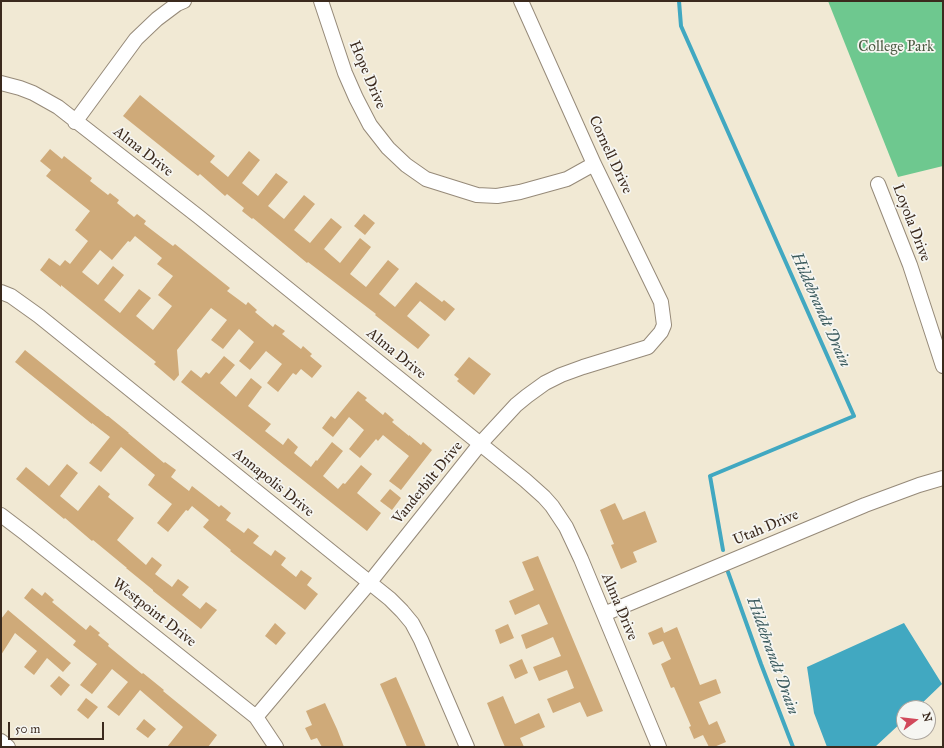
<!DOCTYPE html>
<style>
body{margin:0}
#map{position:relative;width:944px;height:748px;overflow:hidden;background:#f1e9d4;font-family:"IM FELL Great Primer",serif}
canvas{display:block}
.frame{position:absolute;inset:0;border:2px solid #3b2a1e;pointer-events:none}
.north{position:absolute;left:896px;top:700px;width:40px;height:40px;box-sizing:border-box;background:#f6f6f2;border:1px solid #aba49d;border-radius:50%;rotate:75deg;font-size:11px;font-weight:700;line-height:16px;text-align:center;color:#3b2a1e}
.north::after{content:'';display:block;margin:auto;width:14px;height:18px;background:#d1495b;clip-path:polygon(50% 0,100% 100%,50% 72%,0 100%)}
.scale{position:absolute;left:8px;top:722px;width:96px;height:18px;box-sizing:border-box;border:2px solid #3b2a1e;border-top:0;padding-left:5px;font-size:12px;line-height:14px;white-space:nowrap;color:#3b2a1e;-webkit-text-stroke:3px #f6f6f2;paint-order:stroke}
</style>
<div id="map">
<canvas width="944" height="748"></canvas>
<div class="frame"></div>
<div class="north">N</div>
<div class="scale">50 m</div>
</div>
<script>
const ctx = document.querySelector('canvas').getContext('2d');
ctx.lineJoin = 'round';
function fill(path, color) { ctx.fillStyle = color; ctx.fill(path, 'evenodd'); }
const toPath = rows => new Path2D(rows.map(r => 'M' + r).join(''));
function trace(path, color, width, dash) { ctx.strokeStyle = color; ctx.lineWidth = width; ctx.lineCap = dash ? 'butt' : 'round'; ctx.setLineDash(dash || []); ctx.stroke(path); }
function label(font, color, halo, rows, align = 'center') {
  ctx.font = font + ' "IM FELL Great Primer",serif'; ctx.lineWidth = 3.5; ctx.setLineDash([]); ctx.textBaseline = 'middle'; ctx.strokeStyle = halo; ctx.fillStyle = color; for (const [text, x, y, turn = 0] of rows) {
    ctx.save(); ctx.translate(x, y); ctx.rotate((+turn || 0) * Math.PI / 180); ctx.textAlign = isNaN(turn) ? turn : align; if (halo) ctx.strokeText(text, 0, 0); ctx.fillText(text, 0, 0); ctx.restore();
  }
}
fill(toPath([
 [828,1,943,1,943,166,898,177]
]), '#6ec88f');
fill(toPath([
 [904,623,942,684,917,708,904,708,904,720,875,747,827,747,814,713,807,667]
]), '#41a8c1');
trace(toPath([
 [679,1,681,26,854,416,710,476,723,550],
 [728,572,761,664,793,747]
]), '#41a8c1', 4);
fill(toPath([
 [140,95,215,156,210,162,228,177,249,151,260,160,242,183,258,196,276,173,288,182,268,206,284,219,304,195,315,204,294,230,310,243,331,218,342,227,324,249,340,263,360,238,371,247,350,274,366,287,388,260,399,269,379,294,395,307,416,282,442,302,444,300,455,309,445,321,420,301,407,316,430,335,418,349,375,315,376,314,308,262,307,263,253,218,252,219,242,211,244,208,227,194,225,196,200,174,198,176,123,116],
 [50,149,62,159,64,156,83,171,92,178,90,181,108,195,110,193,119,200,117,203,134,217,137,214,146,221,144,224,161,237,173,246,175,244,230,288,227,291,246,305,248,302,257,310,255,312,273,327,275,324,285,331,282,334,301,349,303,346,312,354,310,356,322,366,312,378,301,369,296,375,293,373,278,392,267,383,282,364,266,351,250,370,239,361,254,342,239,329,223,349,211,340,227,320,211,308,177,350,179,375,174,381,154,364,156,362,125,337,61,285,61,287,40,270,49,258,60,266,65,260,70,264,88,241,75,230,90,211,46,176,51,170,40,161],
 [135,236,162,258,157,264,173,276,158,295,172,306,153,330,136,316,151,298,139,289,120,313,104,300,124,275,113,266,98,285,82,272,100,250,112,260,128,241,130,242],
 [364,214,375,223,365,235,354,226],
 [25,350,107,416,108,416,129,433,128,433,164,463,165,462,176,470,171,477,189,491,192,486,219,507,221,505,231,513,226,520,244,533,248,528,259,536,253,543,271,556,275,550,286,558,281,565,296,577,301,570,312,578,307,585,318,594,305,610,230,551,231,550,203,527,209,520,192,506,188,511,186,510,168,532,157,523,172,504,148,485,155,475,121,447,101,472,89,463,110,437,92,423,92,424,15,362],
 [224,356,235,365,220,383,236,397,251,378,262,387,248,406,271,424,265,431,283,445,288,438,298,447,294,453,311,467,316,460,317,461,332,442,343,451,323,476,338,489,343,483,345,484,361,465,372,474,357,493,381,513,367,531,284,465,181,382,191,370,201,378,206,372,209,374],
 [469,357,491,374,474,395,457,381,459,379,454,375],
 [358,391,367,398,365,400,383,415,385,412,394,420,392,422,409,436,409,435,421,445,423,442,432,450,401,490,389,481,409,456,394,444,383,435,378,441,376,439,360,458,349,449,364,430,349,417,333,437,322,428,331,416,335,419],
 [67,464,78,473,60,496,78,511,99,485,110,494,108,497,134,518,117,540,146,565,152,557,162,565,155,574,172,587,178,579,189,587,182,595,200,609,206,602,217,610,201,629,153,591,153,590,126,568,127,568,93,540,92,541,65,518,64,519,16,479,26,467,49,486],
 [390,489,401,498,392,510,380,501],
 [615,503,623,520,645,511,657,542,633,552,637,562,621,569,611,545,614,544,600,510],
 [538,556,603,711,587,717,580,702,553,713,547,699,574,688,567,670,539,681,533,667,561,656,553,637,526,649,521,635,548,624,539,604,515,615,509,601,534,590,522,562],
 [32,588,42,596,45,592,54,600,52,602,86,630,90,625,100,633,98,635,109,644,108,646,142,674,143,673,164,690,163,691,217,735,208,747,167,747,183,727,140,690,119,716,107,707,128,682,112,669,92,694,80,685,97,664,73,645,76,641,24,598],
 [8,610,71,663,63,672,47,658,34,675,24,667,37,651,15,633,1,655,1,619],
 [275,623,286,633,276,645,265,636],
 [508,624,514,638,500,644,495,630],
 [662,627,664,633,677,627,700,685,716,679,721,693,699,702,709,725,717,721,726,742,714,747,709,747,703,735,694,739,689,727,691,726,674,687,671,688,661,664,671,659,663,641,653,645,648,633],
 [522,659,528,673,515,679,509,665],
 [59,676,70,685,61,696,50,686],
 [396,677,410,709,426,747,407,747,390,707,380,684],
 [503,696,515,724,539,713,545,727,520,738,524,747,505,747,501,738,487,703],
 [86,698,98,707,88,719,77,710],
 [325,703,337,729,344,747,322,747,317,738,311,740,305,728,312,725,306,711],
 [144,719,156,729,148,738,136,729]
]), '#cfaa79');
const minor = toPath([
 [321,1,345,73,356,98,370,125,388,148,406,165,426,179,477,195,497,196,520,192,567,179,594,164],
 [1,83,20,88,33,93,58,107,199,217,525,480,544,497,552,506,566,527,581,559,659,747],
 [75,122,136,39,157,19,177,4,184,1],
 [878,184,910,265,943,366],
 [1,292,11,296,39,316,390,599,402,611,412,623,421,640,467,747],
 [1,515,26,534,256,717,276,747],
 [604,614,865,505,919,485,943,478],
 [256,717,370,582,480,444,516,405,527,396,545,383,561,375,583,367,648,347,661,332,664,325,661,302,594,164,521,1],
 [1,741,8,747]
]);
trace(minor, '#968a79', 16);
trace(minor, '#fff', 14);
label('15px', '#4a5940', '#f6f6f2', [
 ["College Park",896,47]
]);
label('15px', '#3b2a1e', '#f6f6f2', [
 ["Hope Drive",367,75,67],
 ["Alma Drive",143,152,38],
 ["Cornell Drive",610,155,65],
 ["Loyola Drive",911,223,69],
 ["Alma Drive",396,354,39],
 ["Annapolis Drive",273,483,39],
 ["Vanderbilt Drive",428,483,-51],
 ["Utah Drive",766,528,-23],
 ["Alma Drive",619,607,67],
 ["Westpoint Drive",154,613,38]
]);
label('italic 16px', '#3d5c5f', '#f6f6f2', [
 ["Hildebrandt Drain",820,310,66],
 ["Hildebrandt Drain",772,656,70]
]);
</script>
